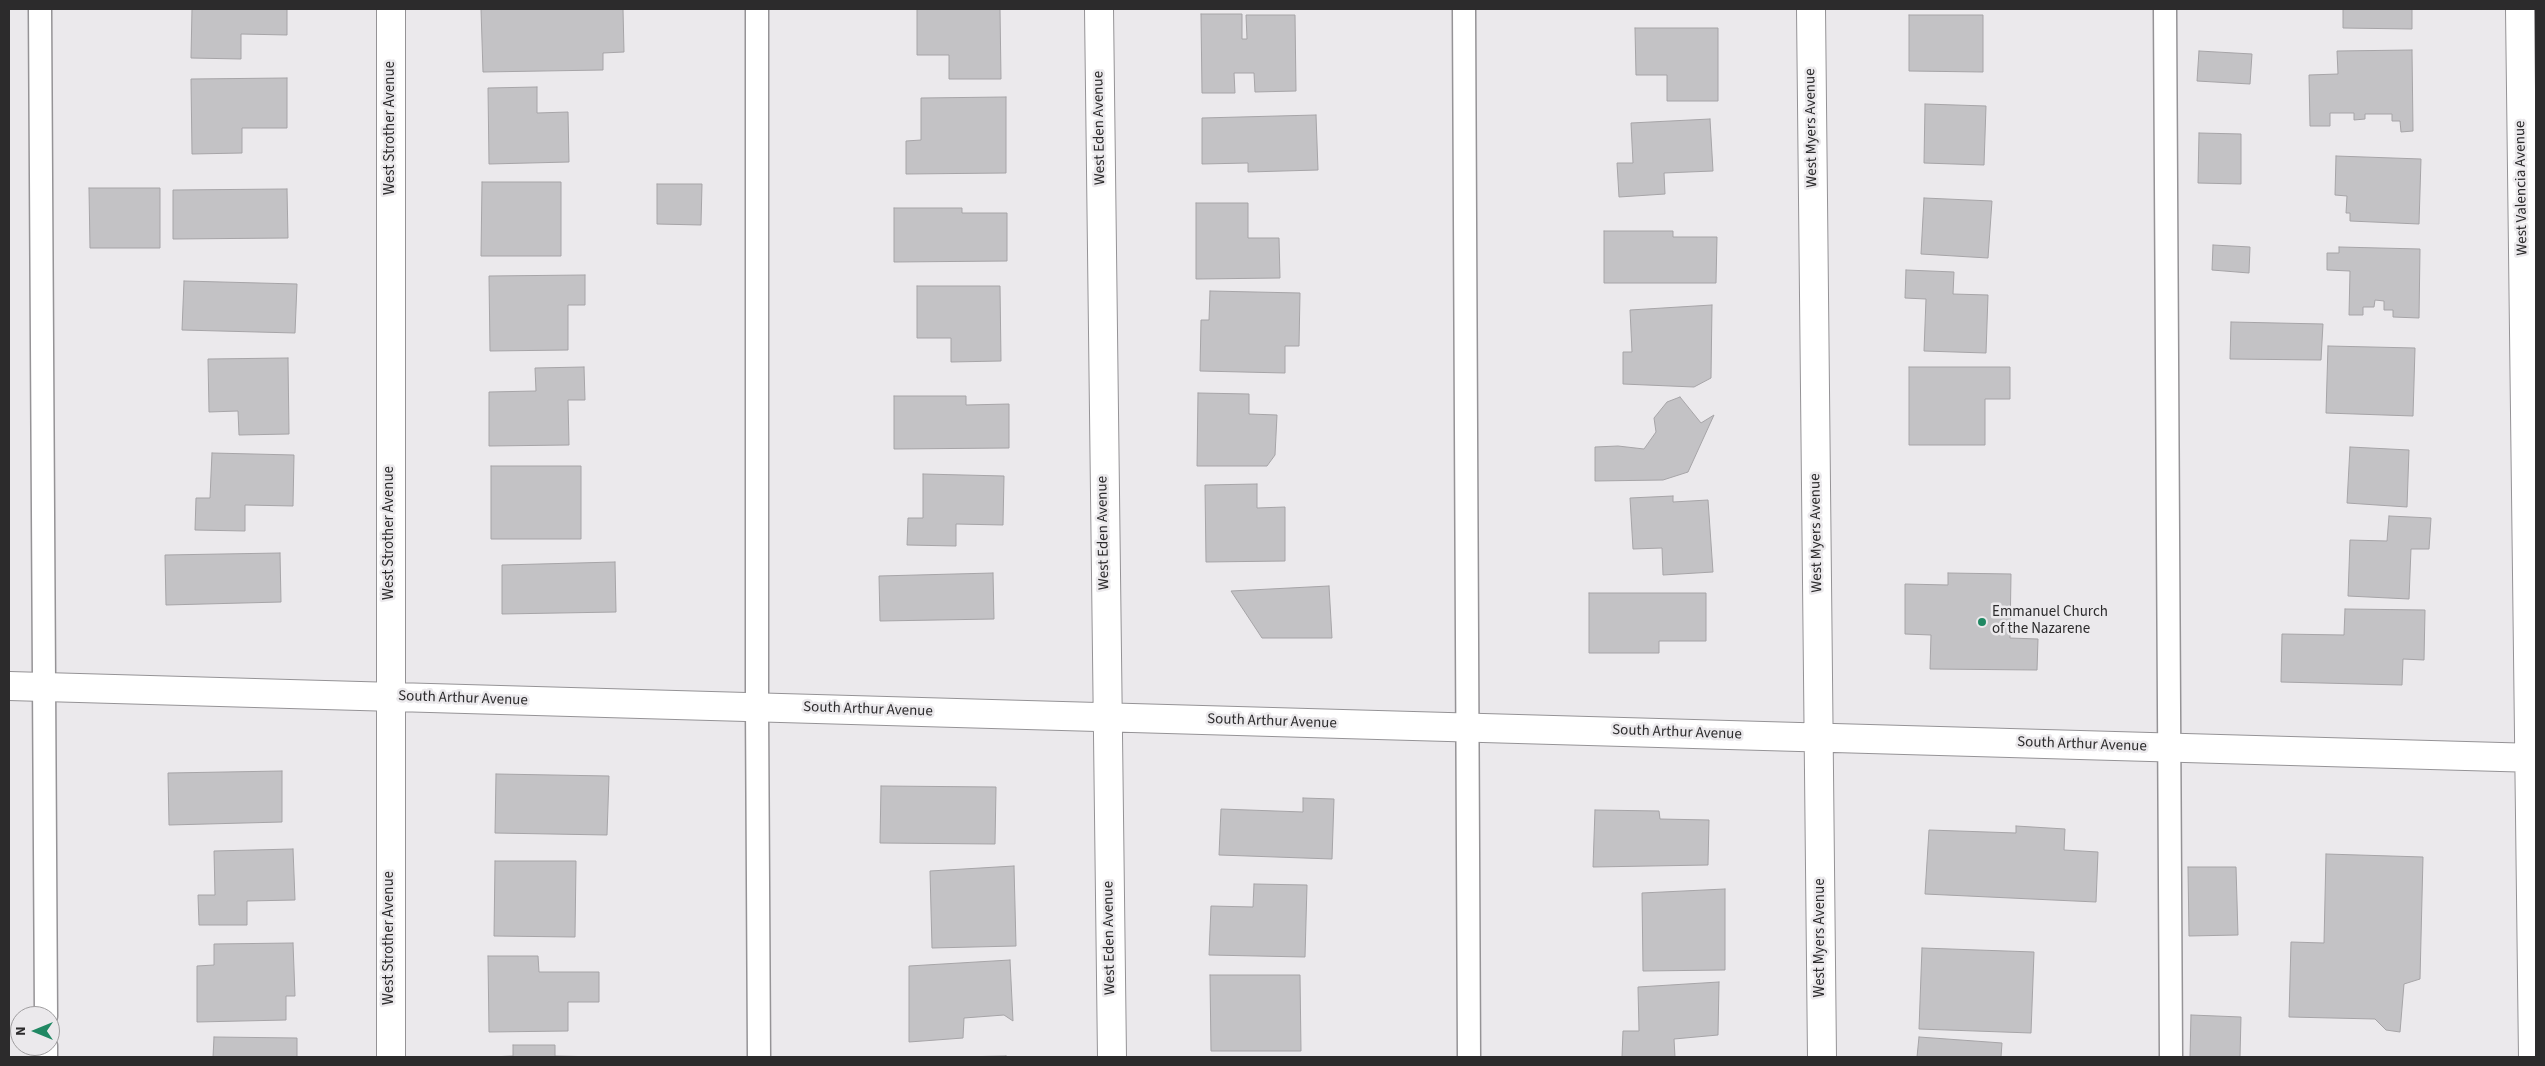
<!DOCTYPE html>
<style>
body{margin:0}
#map{position:relative;width:2545px;height:1066px;overflow:hidden;background:#ebe9ec;font-family:"Source Sans 3",sans-serif}
canvas{display:block}
.frame{position:absolute;inset:0;border:10px solid #2c2b2c;pointer-events:none}
.north{position:absolute;left:10px;top:1006px;width:50px;height:50px;box-sizing:border-box;background:#ebe9ec;border:1px solid #9f9d9f;border-radius:50%;rotate:270deg;font-size:14px;font-weight:700;line-height:20px;text-align:center;color:#2c2b2c}
.north::after{content:'';display:block;margin:auto;width:18px;height:22px;background:#208863;clip-path:polygon(50% 0,100% 100%,50% 72%,0 100%)}
</style>
<div id="map">
<canvas width="2545" height="1066"></canvas>
<div class="frame"></div>
<div class="north">N</div>
</div>
<script>
const ctx = document.querySelector('canvas').getContext('2d');
ctx.lineJoin = 'round';
function fill(path, color) { ctx.fillStyle = color; ctx.fill(path, 'evenodd'); }
const toPath = rows => new Path2D(rows.map(r => 'M' + r).join(''));
function trace(path, color, width, dash) { ctx.strokeStyle = color; ctx.lineWidth = width; ctx.lineCap = dash ? 'butt' : 'round'; ctx.setLineDash(dash || []); ctx.stroke(path); }
function label(font, color, halo, rows, align = 'center') {
  ctx.font = font + ' "Source Sans 3",sans-serif'; ctx.lineWidth = 5; ctx.setLineDash([]); ctx.textBaseline = 'middle'; ctx.strokeStyle = halo; ctx.fillStyle = color; for (const [text, x, y, turn = 0] of rows) {
    ctx.save(); ctx.translate(x, y); ctx.rotate((+turn || 0) * Math.PI / 180); ctx.textAlign = isNaN(turn) ? turn : align; if (halo) ctx.strokeText(text, 0, 0); ctx.fillText(text, 0, 0); ctx.restore();
  }
}
const building = toPath([
 [192,9,287,9,287,35,241,34,241,59,191,58,192,9],
 [481,9,623,9,624,52,603,53,603,70,483,72,481,9],
 [917,9,1000,9,1001,79,949,79,949,55,917,55,917,9],
 [2343,9,2412,9,2412,29,2343,28,2343,9],
 [1201,14,1242,14,1242,39,1247,39,1246,15,1295,15,1296,91,1255,92,1254,73,1234,73,1235,93,1202,93,1201,14],
 [1909,15,1983,15,1983,72,1909,71,1909,15],
 [1635,28,1718,28,1718,101,1667,101,1667,75,1636,75,1635,28],
 [2412,50,2413,131,2401,132,2400,121,2392,121,2392,114,2365,114,2365,119,2354,120,2354,113,2330,113,2330,126,2310,126,2309,75,2338,74,2337,51,2412,50],
 [2199,51,2252,54,2250,84,2197,81,2199,51],
 [287,78,287,128,242,128,242,153,192,154,191,79,287,78],
 [537,87,537,113,568,112,569,162,489,164,488,88,537,87],
 [1006,97,1006,173,906,174,906,141,921,140,921,98,1006,97],
 [1925,104,1986,106,1984,165,1924,163,1925,104],
 [1316,115,1318,170,1248,172,1248,163,1202,164,1202,118,1316,115],
 [1710,119,1713,171,1664,173,1665,194,1619,197,1617,163,1633,163,1631,123,1710,119],
 [2199,133,2241,134,2241,184,2198,183,2199,133],
 [2336,156,2421,159,2419,224,2350,221,2350,213,2346,213,2347,196,2335,195,2336,156],
 [482,182,561,182,561,256,481,256,482,182],
 [657,184,702,184,701,225,657,224,657,184],
 [89,188,160,188,160,248,90,248,89,188],
 [287,189,288,238,173,239,173,190,287,189],
 [1924,198,1992,201,1988,258,1921,254,1924,198],
 [1196,203,1248,203,1248,238,1279,238,1280,278,1196,279,1196,203],
 [894,208,962,208,962,213,1007,213,1007,261,894,262,894,208],
 [1604,231,1673,231,1673,237,1717,237,1716,283,1604,283,1604,231],
 [2213,245,2250,247,2249,273,2212,270,2213,245],
 [2339,247,2420,249,2419,318,2393,317,2393,310,2384,310,2384,301,2375,300,2374,307,2363,307,2363,315,2349,315,2350,271,2327,270,2327,253,2339,253,2339,247],
 [1906,270,1954,272,1953,294,1988,295,1986,353,1924,351,1926,299,1905,298,1906,270],
 [585,275,585,305,568,305,568,350,490,351,489,276,585,275],
 [184,281,297,284,295,333,182,330,184,281],
 [917,286,1000,286,1001,361,951,362,951,338,917,338,917,286],
 [1210,291,1300,293,1299,346,1285,346,1285,373,1200,371,1201,320,1209,320,1210,291],
 [1712,305,1711,378,1694,387,1623,384,1623,352,1632,352,1630,310,1712,305],
 [2231,322,2323,324,2321,360,2230,359,2231,322],
 [2328,346,2415,348,2413,416,2326,413,2328,346],
 [288,358,289,434,239,435,238,411,209,412,208,359,288,358],
 [584,367,585,400,568,400,569,445,489,446,489,392,536,391,535,368,584,367],
 [1909,367,2010,367,2010,399,1985,399,1985,445,1909,445,1909,367],
 [1198,393,1249,394,1249,414,1277,415,1275,455,1267,466,1197,466,1198,393],
 [894,396,966,396,966,405,1009,404,1009,448,894,449,894,396],
 [1680,397,1701,423,1714,415,1688,472,1663,480,1595,481,1595,447,1618,446,1644,449,1656,432,1654,418,1667,402,1680,397],
 [2350,447,2409,450,2407,507,2347,503,2350,447],
 [212,453,294,455,293,506,245,505,245,531,195,530,196,498,210,498,212,453],
 [491,466,581,466,581,539,491,539,491,466],
 [923,474,1004,476,1003,525,956,524,956,546,907,545,908,518,923,518,923,474],
 [1257,484,1257,508,1285,507,1285,561,1206,562,1205,485,1257,484],
 [1673,496,1673,502,1708,500,1713,572,1663,575,1662,548,1633,549,1630,498,1673,496],
 [2389,516,2431,518,2429,549,2411,549,2409,599,2348,596,2350,540,2387,541,2389,516],
 [280,553,281,602,166,605,165,555,280,553],
 [615,562,616,612,502,614,502,565,615,562],
 [993,573,994,619,880,621,879,576,993,573],
 [1948,573,2011,574,2010,638,2038,639,2037,670,1930,669,1931,635,1905,634,1905,584,1948,585,1948,573],
 [1329,586,1332,638,1262,638,1231,591,1329,586],
 [1589,593,1706,593,1706,641,1659,641,1659,653,1589,653,1589,593],
 [2345,609,2425,610,2424,660,2403,659,2402,685,2281,682,2282,634,2344,635,2345,609],
 [282,771,282,822,169,825,168,773,282,771],
 [496,774,609,776,607,835,495,833,496,774],
 [881,786,996,787,995,844,880,843,881,786],
 [1303,798,1334,799,1332,859,1219,855,1221,809,1303,812,1303,798],
 [1595,810,1659,811,1660,819,1709,820,1708,865,1593,867,1595,810],
 [2016,826,2065,829,2064,850,2098,852,2096,902,1925,894,1929,830,2016,833,2016,826],
 [293,849,295,900,247,901,247,925,199,925,198,895,215,895,214,851,293,849],
 [2326,854,2423,857,2420,979,2404,984,2400,1032,2386,1030,2375,1019,2289,1017,2291,942,2324,943,2326,854],
 [495,861,576,861,575,937,494,936,495,861],
 [1014,866,1016,946,932,948,930,871,1014,866],
 [2188,867,2236,867,2238,935,2189,936,2188,867],
 [1254,884,1307,885,1305,957,1209,955,1211,906,1253,907,1254,884],
 [1725,889,1725,970,1643,971,1642,893,1725,889],
 [293,943,295,996,286,996,286,1020,197,1022,197,966,214,965,214,944,293,943],
 [1922,948,2034,952,2031,1033,1919,1029,1922,948],
 [488,956,538,956,539,972,599,972,599,1002,568,1002,568,1031,489,1032,488,956],
 [1010,960,1013,1021,1004,1015,964,1018,963,1038,909,1042,909,966,1010,960],
 [1210,975,1300,975,1301,1051,1211,1051,1210,975],
 [1719,982,1718,1035,1674,1039,1675,1057,1622,1057,1623,1031,1639,1031,1638,987,1719,982],
 [2191,1015,2241,1017,2240,1057,2190,1057,2191,1015],
 [214,1037,297,1038,297,1057,213,1057,214,1037],
 [1919,1037,2002,1043,2001,1057,1917,1057,1919,1037],
 [513,1045,555,1045,555,1056,602,1057,489,1057,513,1056,513,1045],
 [1006,1056,1006,1057,956,1057,1006,1056]
]);
fill(building, '#c3c2c5');
trace(building, '#a6a4a7', 1);
const service = toPath([
 [40,9,46,1016],
 [757,9,757,707,759,1057],
 [1464,9,1469,1057],
 [2165,9,2171,1057],
 [46,1046,46,1057]
]);
const minor = toPath([
 [1099,9,1112,1057],
 [1811,9,1822,1057],
 [2520,9,2533,1057],
 [9,686,2536,758],
 [391,1057,391,9]
]);
trace(service, '#959396', 25);
trace(minor, '#959396', 30);
trace(service, '#fff', 22);
trace(minor, '#fff', 28);
for (const [x, y, r, color] of [
 [1982,622,5,"#208863"]
]) { const dot = new Path2D(); dot.arc(x, y, r, 0, 2 * Math.PI); ctx.fillStyle = color; ctx.fill(dot); trace(dot, '#ebe9ec', 2); }
label('15px', '#2c2b2c', '#ebe9ec', [
 ["West Strother Avenue",391,128,-90],
 ["West Eden Avenue",1100,128,-91],
 ["West Myers Avenue",1812,128,-91],
 ["West Valencia Avenue",2522,188,-91],
 ["West Strother Avenue",390,533,-90],
 ["West Eden Avenue",1104,533,-91],
 ["West Myers Avenue",1817,533,-91],
 ["South Arthur Avenue",463,699,2],
 ["South Arthur Avenue",868,710,2],
 ["South Arthur Avenue",1272,722,2],
 ["South Arthur Avenue",1677,733,2],
 ["South Arthur Avenue",2082,745,2],
 ["West Strother Avenue",390,938,-90],
 ["West Eden Avenue",1110,938,-91],
 ["West Myers Avenue",1821,938,-90]
]);
label('15px', '#2c2b2c', '#ebe9ec', [
 ["Emmanuel Church",1992,613],
 ["of the Nazarene",1992,630]
], 'left');
</script>
